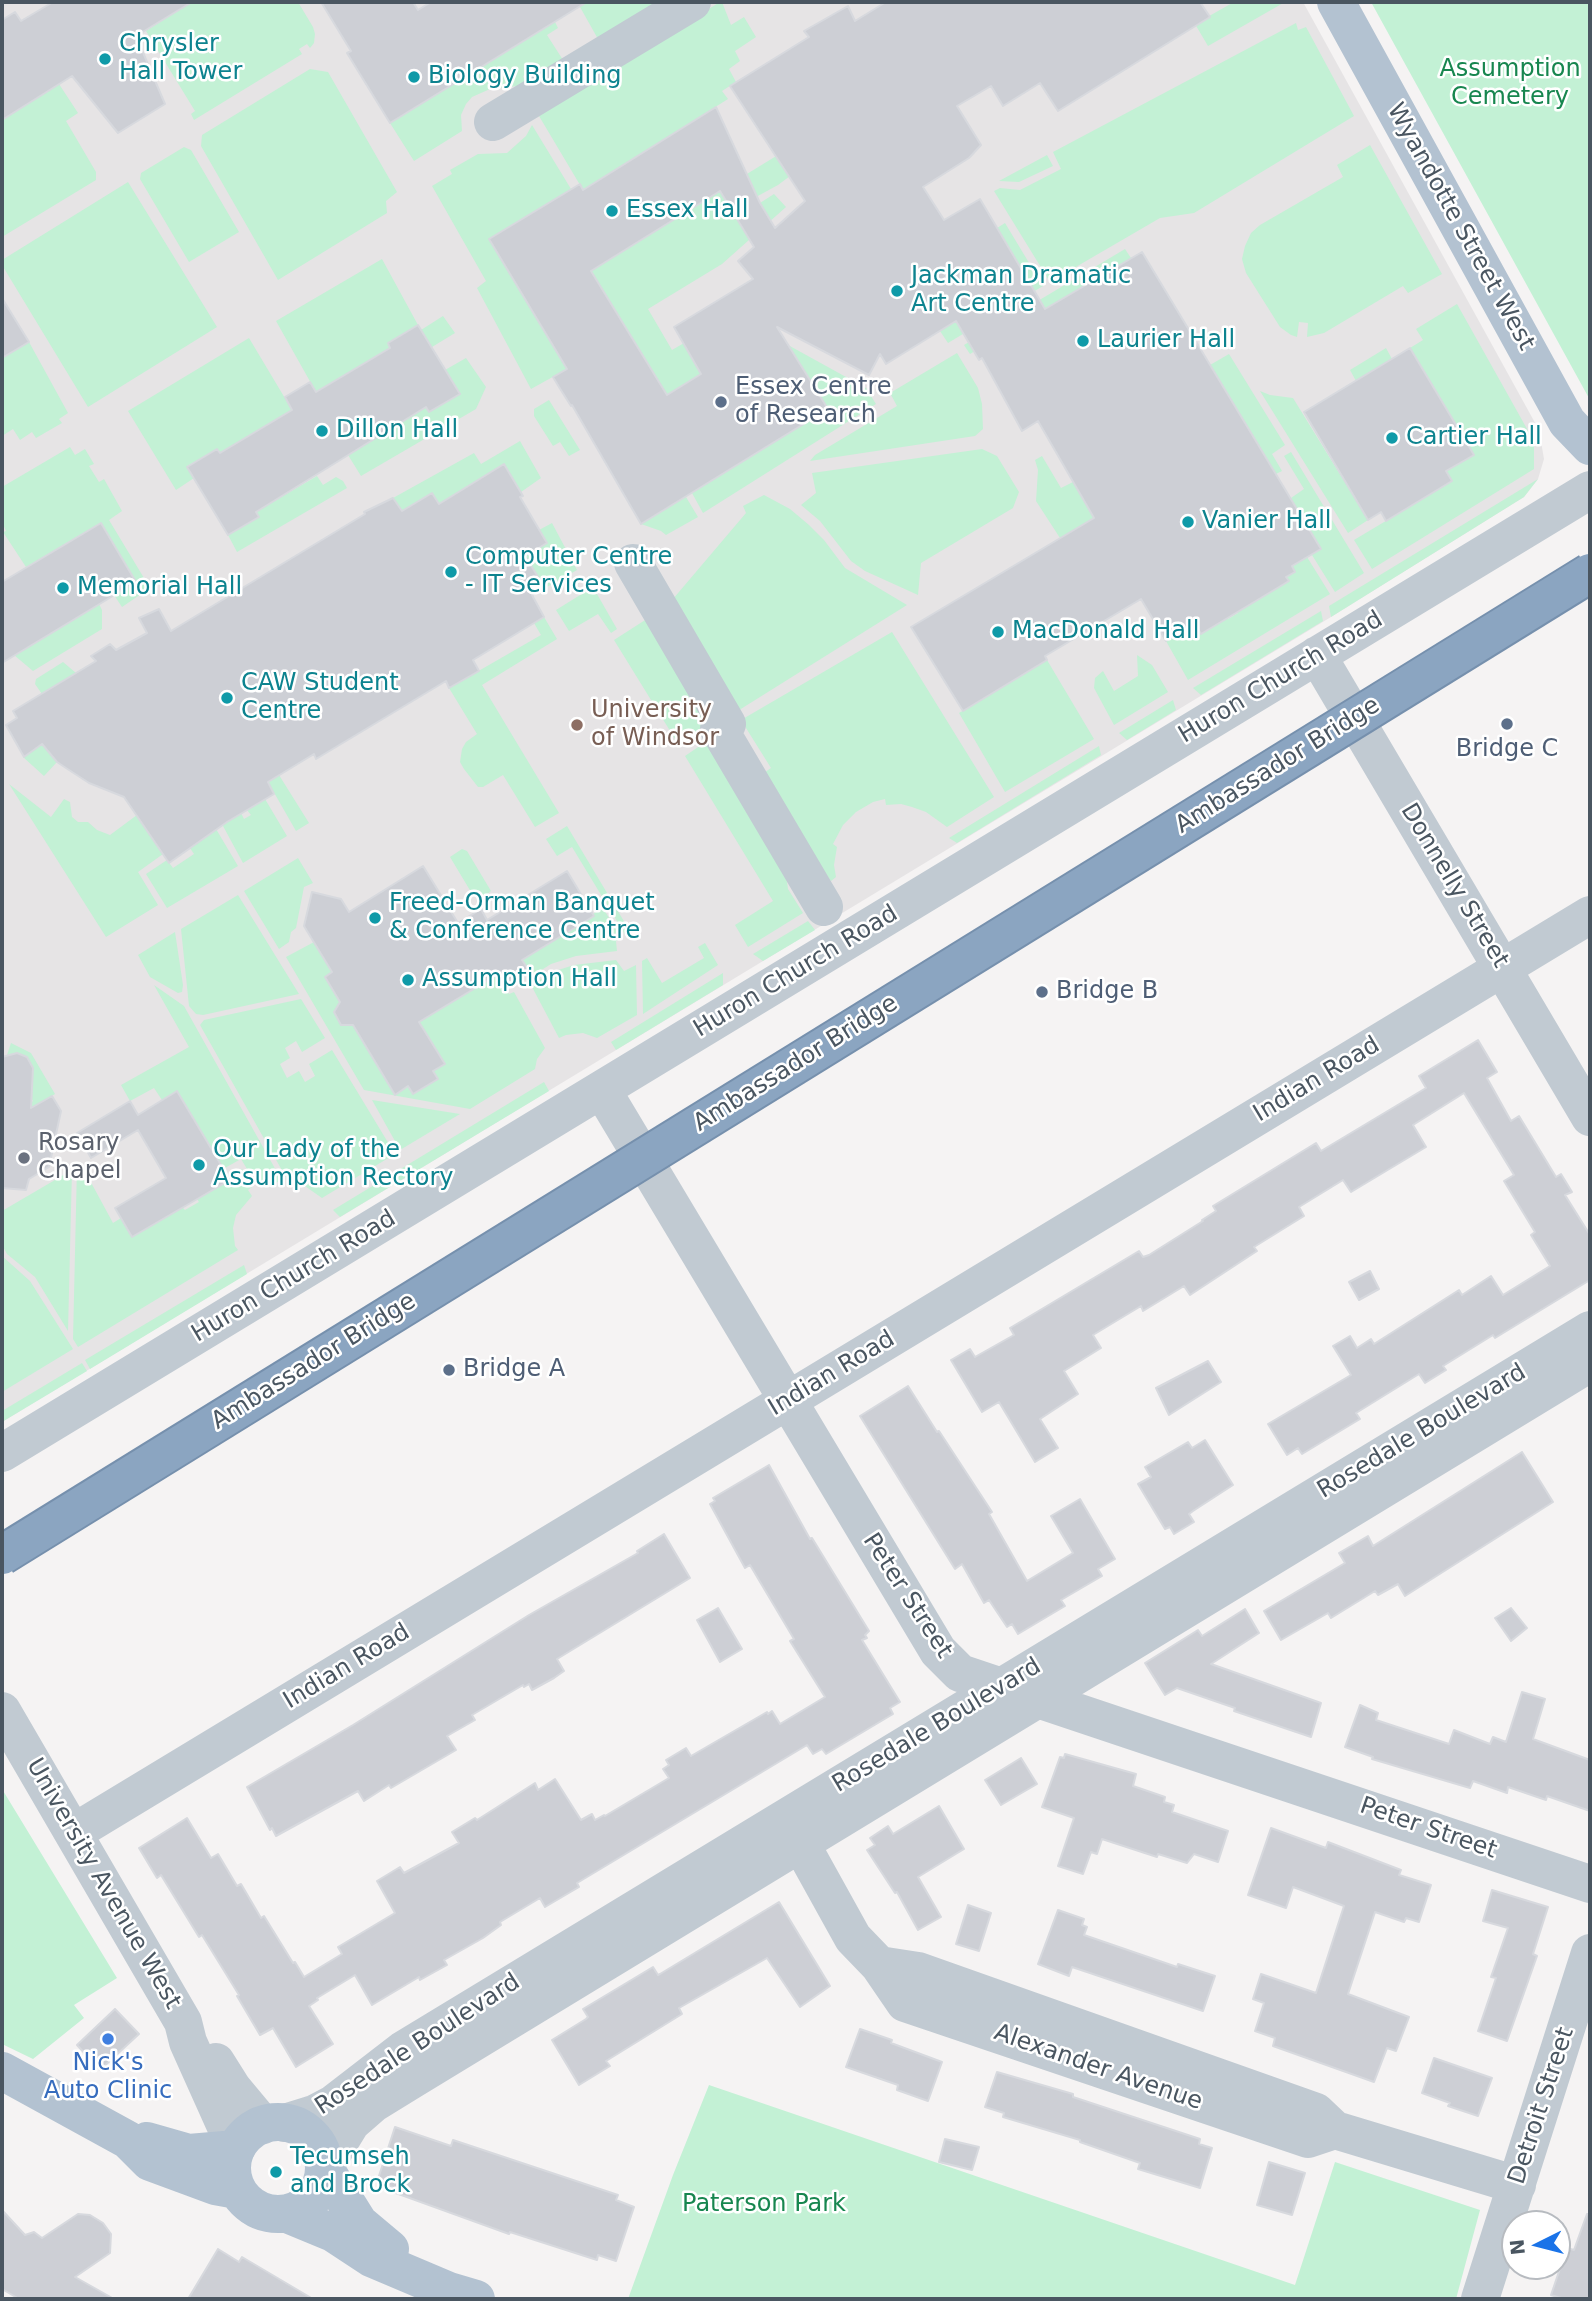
<!DOCTYPE html>
<style>
body{margin:0}
#map{position:relative;width:1592px;height:2301px;overflow:hidden;background:#f5f3f3;font-family:"DejaVu Sans",sans-serif}
canvas{display:block}
.frame{position:absolute;inset:0;border:4px solid #4a5661;pointer-events:none}
.north{position:absolute;left:1501px;top:2210px;width:70px;height:70px;box-sizing:border-box;background:#fff;border:2px solid #b7bbc0;border-radius:50%;rotate:264deg;font-size:19px;font-weight:700;line-height:28px;text-align:center;color:#4a5661}
.north::after{content:'';display:block;margin:auto;width:24px;height:32px;background:#1a73e8;clip-path:polygon(50% 0,100% 100%,50% 72%,0 100%)}
</style>
<div id="map">
<canvas width="1592" height="2301"></canvas>
<div class="frame"></div>
<div class="north">N</div>
</div>
<script>
const ctx = document.querySelector('canvas').getContext('2d');
ctx.lineJoin = 'round';
function fill(path, color) { ctx.fillStyle = color; ctx.fill(path, 'evenodd'); }
const toPath = rows => new Path2D(rows.map(r => 'M' + r).join(''));
function trace(path, color, width, dash) { ctx.strokeStyle = color; ctx.lineWidth = width; ctx.lineCap = dash ? 'butt' : 'round'; ctx.setLineDash(dash || []); ctx.stroke(path); }
function label(font, color, halo, rows, align = 'center') {
  ctx.font = font + ' "DejaVu Sans",sans-serif'; ctx.lineWidth = 5; ctx.setLineDash([]); ctx.textBaseline = 'middle'; ctx.strokeStyle = halo; ctx.fillStyle = color; for (const [text, x, y, turn = 0] of rows) {
    ctx.save(); ctx.translate(x, y); ctx.rotate((+turn || 0) * Math.PI / 180); ctx.textAlign = isNaN(turn) ? turn : align; if (halo) ctx.strokeText(text, 0, 0); ctx.fillText(text, 0, 0); ctx.restore();
  }
}
fill(toPath([
 [2,2,1303,2,1539,430,1544,459,1538,479,1524,497,1331,617,2,1422]
]), '#e6e4e5');
fill(toPath([
 [192,2,298,2,313,27,315,34,314,43,310,48,307,44,299,49,302,54,194,120,191,114,195,111,146,31],
 [587,2,660,2,598,39,580,7],
 [720,2,722,2,731,25,744,17,756,37,735,51,740,61,729,69,736,82,722,91,728,99,583,190,539,116,541,112],
 [1234,2,1285,2,1208,46,1195,24],
 [1371,2,1590,2,1590,400],
 [555,22,558,28,547,35,563,60,536,75,532,70,523,76,525,81,518,86,490,89,472,97,466,104,461,115,462,131,414,161,390,123],
 [1296,23,1298,30,1306,27,1354,116,1194,213,1160,218,1050,282,994,191,1000,188,1020,190,1061,169,1053,152],
 [310,69,328,72,397,192,386,201,387,213,278,280,201,146,202,135],
 [59,84,78,113,66,121,96,172,96,180,2,237,2,120],
 [532,125,571,189,489,239,567,369,531,389,477,288,486,281,432,186,452,174,450,170,478,154,507,153,526,136],
 [1370,145,1442,274,1408,293,1403,286,1324,333,1307,337,1308,323,1299,322,1297,337,1291,335,1280,327,1246,273,1242,259,1245,246,1251,233,1260,225,1343,177,1337,165],
 [184,147,191,150,239,232,189,262,140,179,141,173],
 [786,150,798,170,778,185,756,197,742,177],
 [1047,155,1053,166,1019,182,999,181],
 [736,181,760,203,774,194,786,207,722,264,648,309,672,350,684,343,701,374,667,395,591,271],
 [128,182,217,327,88,407,2,265,2,260],
 [1005,223,1043,286,948,343,940,331,997,228],
 [1125,249,1131,258,970,354,964,345],
 [382,259,418,325,389,343,390,348,316,392,276,321],
 [1457,304,1531,436,1534,445,1534,469,1372,569,1354,540,1451,482,1446,471,1474,455,1410,348,1423,340,1416,329],
 [443,316,455,333,432,347,421,330],
 [249,338,292,410,220,453,217,449,187,466,194,478,176,490,128,411],
 [29,342,68,413,59,419,62,423,36,438,32,432,20,440,13,429,2,436,2,358],
 [788,345,866,388,876,404,703,513,692,493,828,409],
 [1386,348,1392,359,1356,381,1350,370],
 [957,353,978,388,982,404,983,429,975,436,810,461,815,455,897,406,890,393],
 [1229,354,1285,445,1272,454,1282,471,1276,474,1210,365],
 [466,358,486,387,476,409,361,476,348,455,426,407,429,412,459,394,445,370],
 [1260,391,1270,395,1293,398,1368,520,1348,533],
 [549,400,580,450,569,456,560,442,553,446,534,416,534,409],
 [520,441,541,478,521,492,503,464,439,504,432,493,402,511,393,498,474,453,481,464],
 [70,447,75,455,85,449,94,464,89,466,99,482,104,479,122,511,109,520,150,588,122,607,114,595,136,581,100,523,26,567,3,532,6,531,2,522,2,487],
 [982,449,997,456,1019,492,1013,508,921,563,918,595,865,571,851,561,820,521,801,505,816,493,812,473],
 [1291,452,1364,573,1335,592,1312,555,1321,548,1291,498,1304,489,1284,456],
 [1042,456,1061,488,1073,482,1094,518,1060,538,1036,501,1038,470,1035,460],
 [317,476,323,485,336,477,343,481,347,488,237,552,228,535,259,517,256,512],
 [1538,479,1524,497,1331,617,1329,606],
 [764,495,790,509,809,525,824,540,845,568,907,605,736,712,673,599,746,513,743,506],
 [686,497,698,517,666,535,661,531,641,524],
 [552,523,577,570,545,588,525,556,539,530],
 [1307,557,1330,594,1188,680,1166,641,1188,628,1191,633,1224,614,1228,619,1238,613,1235,607,1253,603,1263,597,1260,592,1289,581,1286,577,1295,572,1292,567],
 [593,587,617,629,611,633,598,614,569,631,556,610],
 [99,604,102,610,102,629,33,671,14,655],
 [1321,611,1323,621,1201,695,1193,688],
 [653,615,717,725,680,747,614,640],
 [544,617,557,639,482,685,559,813,535,827,503,775,483,787,478,787,464,769,460,762,462,749,466,742,477,734,449,688,541,635,534,623],
 [892,632,994,797,947,827,926,812,912,807,901,804,886,805,885,799,873,802,856,812,843,825,833,844,837,847,834,865,836,877,831,881,758,777,771,768,741,720],
 [1137,655,1152,665,1168,692,1114,725,1094,688,1095,678,1103,671,1114,691,1138,676],
 [1047,660,1094,739,1005,792,959,713],
 [63,662,76,673,42,694,35,684,36,679],
 [1173,700,1176,710,1127,740,1119,733],
 [710,739,784,861,788,889,803,913,748,947,735,925,773,901,685,756],
 [42,744,57,762,44,776,23,757],
 [1099,746,1101,755,957,843,949,838],
 [279,775,309,823,296,831,268,782],
 [9,784,51,817,64,799,70,802,72,817,78,822,88,822,97,830,110,835,137,815,163,854,138,872,158,905,106,937],
 [265,799,287,836,243,863,216,813,241,813,244,819,251,815,247,810],
 [567,826,631,933,626,936,572,847,557,856,546,839],
 [216,829,238,866,167,908,146,874,167,860,173,868,194,854,190,848],
 [462,849,467,851,491,891,485,896,471,892,450,857],
 [298,858,313,883,304,887,296,928,291,932,289,942,279,949,244,891],
 [238,895,299,994,203,1015,196,1014,189,1006,181,929],
 [603,908,621,938,616,941,617,951,576,956,551,964,532,976,522,960,593,917,593,914],
 [808,921,815,930,763,961,753,954],
 [175,932,183,985,182,992,178,993,150,977,138,955],
 [314,942,332,972,325,977,340,1002,334,1013,342,1025,353,1025,395,1094,408,1086,414,1094,437,1079,433,1071,445,1064,411,1009,437,1011,497,975,509,994,514,992,545,1048,537,1059,535,1069,470,1109,364,1090,286,957],
 [705,943,718,965,643,1014,642,961,647,958,662,983,704,958,698,947],
 [616,960,624,971,636,965,637,1015,597,1038,583,1033,566,1035,559,1038,531,985,555,971,574,965],
 [723,973,723,985,616,1050,611,1042],
 [154,985,184,1006,282,1181,266,1185,263,1180,256,1184,241,1159,223,1169,177,1092,162,1100,154,1088,130,1101,121,1085,189,1047],
 [301,999,325,1038,302,1052,296,1041,285,1048,290,1058,280,1064,287,1078,299,1071,305,1082,315,1076,309,1064,332,1050,395,1154,322,1198,302,1184,288,1181,200,1025,204,1020],
 [11,1043,31,1053,55,1094,22,1114,20,1110,33,1101,25,1087,33,1080,33,1068,27,1057,17,1053,7,1055],
 [544,1082,549,1091,340,1217,333,1210],
 [372,1100,460,1114,400,1150],
 [81,1164,113,1223,121,1218,182,1207,185,1210,199,1202,197,1199,230,1180,229,1176,242,1169,252,1187,248,1190,252,1196,236,1215,233,1228,235,1246,238,1250,78,1347,73,1339,77,1166],
 [72,1170,68,1331,35,1277,7,1254,2,1245,2,1211],
 [2,1256,30,1281,73,1349,2,1392],
 [244,1265,247,1274,90,1369,85,1360],
 [82,1363,87,1371,2,1422,2,1411],
 [2,1789,117,1978,74,2005,84,2018,33,2059,2,2044],
 [709,2085,1295,2285,1335,2162,1480,2210,1456,2299,628,2299,673,2175]
]), '#c3f1d5');
const building = toPath([
 [53,2,192,2,136,36,165,104,118,133,72,76,2,120,2,20,15,12,21,21,53,2],
 [321,2,413,2,418,10,431,2,587,2,390,123,347,53,351,51,321,2],
 [886,2,1200,2,1210,17,1058,111,1040,83,1003,106,991,86,957,106,981,145,969,158,923,187,944,220,980,199,1045,309,1142,252,1321,549,1292,566,1295,572,1286,577,1289,581,1201,634,1198,629,1191,633,1188,628,1166,641,1141,599,1045,656,1047,660,963,711,911,627,1094,518,1038,421,1022,431,982,358,979,360,956,321,886,364,880,354,869,375,777,327,828,409,641,524,572,405,571,406,559,387,553,377,567,369,489,239,580,184,583,190,716,107,760,203,775,228,805,201,730,86,809,37,804,31,848,6,855,21,886,2],
 [720,191,754,247,738,261,753,279,674,327,701,374,667,395,591,271,720,191],
 [2,298,29,342,2,358,2,298],
 [418,325,460,394,429,412,426,407,256,512,259,517,228,535,187,467,217,449,220,453,292,410,285,397,310,382,316,392,390,348,388,343,418,325],
 [1410,348,1474,455,1446,471,1452,481,1386,521,1381,512,1368,520,1304,412,1410,348],
 [504,464,523,496,520,497,547,543,525,556,545,588,532,595,544,617,473,660,479,671,449,688,446,681,316,759,314,754,268,782,274,794,227,822,169,863,124,797,89,783,69,770,57,762,42,744,24,757,6,725,17,718,13,711,96,661,91,656,110,644,116,650,147,633,139,618,159,609,171,631,365,514,364,512,393,498,402,511,432,493,439,504,504,464],
 [101,523,136,582,2,663,2,582,101,523],
 [423,866,458,923,481,909,487,920,567,871,594,916,522,960,528,969,503,984,497,975,419,1022,445,1064,433,1071,438,1079,413,1094,408,1086,395,1095,353,1025,341,1025,334,1012,340,1002,325,977,332,972,304,926,312,892,341,899,349,912,423,866],
 [1478,1040,1497,1072,1487,1078,1511,1121,1519,1116,1556,1177,1561,1174,1572,1192,1565,1195,1590,1235,1590,1280,1495,1338,1493,1335,1443,1366,1446,1370,1425,1383,1419,1374,1356,1413,1360,1419,1302,1454,1298,1448,1287,1455,1268,1424,1351,1375,1333,1346,1350,1336,1357,1348,1371,1339,1374,1344,1459,1290,1462,1295,1491,1276,1503,1295,1550,1266,1531,1235,1535,1232,1504,1181,1514,1175,1464,1093,1413,1125,1426,1147,1351,1192,1343,1180,1299,1207,1304,1216,1254,1247,1257,1251,1190,1295,1184,1286,1143,1311,1141,1306,1093,1335,1101,1348,1064,1371,1078,1394,1040,1419,1058,1448,1035,1462,999,1402,982,1412,951,1360,970,1349,975,1357,1014,1335,1010,1328,1139,1251,1143,1257,1149,1255,1203,1221,1202,1220,1216,1211,1213,1206,1316,1143,1321,1151,1426,1088,1419,1076,1478,1040],
 [17,1053,27,1057,33,1068,31,1108,52,1096,61,1111,49,1167,29,1179,26,1190,2,1188,2,1057,17,1053],
 [177,1091,230,1180,132,1237,115,1208,166,1178,138,1130,91,1158,77,1133,130,1101,138,1115,177,1091],
 [1370,1271,1379,1289,1359,1300,1349,1282,1370,1271],
 [1208,1361,1221,1382,1169,1415,1156,1388,1208,1361],
 [908,1386,937,1432,939,1431,992,1512,989,1514,1027,1581,1073,1553,1051,1516,1080,1499,1115,1559,1098,1569,1102,1576,1061,1600,1065,1606,1018,1634,1012,1624,1007,1627,989,1600,984,1603,962,1564,955,1569,860,1416,908,1386],
 [1205,1440,1233,1485,1193,1511,1189,1514,1194,1522,1174,1534,1170,1527,1165,1529,1138,1484,1151,1477,1145,1467,1188,1442,1192,1448,1205,1440],
 [1522,1452,1553,1502,1405,1596,1398,1584,1378,1595,1375,1591,1331,1618,1328,1613,1281,1640,1264,1611,1345,1563,1339,1553,1368,1536,1373,1546,1522,1452],
 [769,1465,810,1539,812,1538,869,1631,865,1635,867,1638,862,1640,900,1702,890,1708,893,1714,826,1754,822,1749,813,1754,807,1745,577,1883,579,1887,545,1907,540,1898,500,1922,501,1925,483,1938,444,1960,447,1965,420,1980,419,1977,372,2005,355,1975,317,1998,318,2000,309,2006,333,2044,296,2067,273,2028,260,2035,237,1996,239,1995,202,1935,199,1937,161,1875,157,1878,139,1848,187,1818,211,1858,218,1854,237,1886,241,1884,261,1918,264,1916,293,1963,295,1962,304,1977,342,1954,338,1947,395,1913,377,1881,400,1867,404,1873,459,1843,452,1832,475,1818,477,1820,535,1783,538,1790,555,1779,581,1820,592,1814,595,1820,604,1815,605,1816,669,1778,663,1769,669,1765,666,1760,686,1748,691,1756,767,1712,768,1714,772,1711,780,1724,825,1697,790,1641,794,1639,750,1565,745,1568,710,1504,715,1501,713,1498,769,1465],
 [664,1534,690,1578,557,1659,564,1671,554,1678,532,1690,529,1684,524,1687,523,1685,472,1715,475,1720,447,1736,456,1750,391,1788,389,1785,364,1801,358,1791,276,1836,272,1828,270,1830,247,1787,353,1725,529,1615,638,1553,637,1551,664,1534],
 [718,1608,742,1649,720,1662,697,1620,718,1608],
 [1511,1608,1527,1628,1511,1641,1495,1618,1511,1608],
 [1245,1609,1259,1633,1211,1664,1321,1703,1311,1737,1234,1711,1235,1708,1177,1688,1165,1695,1145,1663,1198,1630,1202,1636,1245,1609],
 [1522,1692,1545,1699,1533,1739,1590,1760,1590,1811,1547,1796,1546,1800,1508,1787,1507,1793,1473,1781,1470,1788,1372,1759,1373,1757,1345,1747,1360,1705,1378,1713,1376,1720,1449,1744,1454,1730,1490,1744,1493,1737,1506,1742,1522,1692],
 [1065,1754,1136,1774,1133,1786,1165,1797,1164,1802,1174,1805,1172,1812,1228,1831,1218,1862,1194,1854,1187,1863,1158,1854,1157,1857,1102,1839,1097,1854,1091,1852,1083,1874,1058,1866,1074,1818,1042,1807,1060,1757,1064,1758,1065,1754],
 [1021,1758,1037,1784,1001,1805,985,1780,1021,1758],
 [939,1806,964,1849,918,1877,941,1917,918,1930,897,1892,895,1893,867,1850,875,1845,870,1838,888,1826,893,1834,939,1806],
 [1271,1828,1326,1848,1328,1842,1401,1870,1399,1875,1431,1885,1419,1922,1406,1918,1404,1922,1375,1912,1348,1994,1409,2017,1396,2051,1387,2048,1374,2082,1273,2046,1275,2038,1255,2031,1264,2003,1253,1999,1261,1974,1316,1993,1344,1906,1293,1887,1286,1908,1248,1895,1271,1828],
 [1492,1890,1548,1907,1533,1954,1537,1956,1507,2041,1478,2031,1496,1978,1491,1977,1508,1928,1483,1921,1492,1890],
 [779,1902,830,1986,800,2007,767,1958,679,2008,682,2014,606,2061,610,2066,579,2085,552,2040,586,2019,588,2017,583,2009,653,1967,658,1975,660,1974,779,1902],
 [968,1905,991,1913,979,1951,956,1944,968,1905],
 [1058,1910,1084,1919,1082,1925,1087,1927,1084,1935,1177,1967,1178,1964,1215,1976,1203,2011,1072,1967,1069,1976,1038,1964,1058,1910],
 [115,2009,139,2034,100,2070,77,2045,115,2009],
 [860,2029,892,2040,891,2043,942,2062,928,2101,897,2090,898,2085,846,2067,860,2029],
 [1434,2058,1492,2078,1478,2116,1448,2106,1450,2103,1422,2093,1434,2058],
 [997,2072,1073,2094,1073,2097,1200,2139,1199,2144,1212,2148,1200,2188,1138,2169,1140,2163,1080,2142,1080,2140,1003,2117,1004,2113,985,2107,997,2072],
 [395,2127,451,2146,453,2140,618,2195,616,2200,634,2207,616,2261,598,2255,597,2260,510,2232,509,2234,393,2192,395,2188,377,2182,395,2127],
 [945,2139,979,2147,972,2170,939,2162,945,2139],
 [1269,2162,1305,2173,1292,2215,1257,2205,1269,2162],
 [2,2210,25,2235,34,2232,42,2238,78,2214,90,2215,103,2223,111,2234,110,2253,75,2277,114,2299,19,2299,2,2289,2,2210],
 [1587,2214,1590,2214,1590,2299,1564,2299,1551,2295,1567,2248,1574,2250,1587,2214],
 [218,2249,239,2262,242,2257,313,2299,188,2299,218,2249]
]);
fill(building, '#cdcfd5');
trace(building, '#d7d9de', 2);
trace(toPath([
 [493,122,692,2],
 [633,563,727,724,719,729,824,907],
 [1317,655,1590,1117],
 [602,1090,938,1651,960,1673,1590,1884],
 [2,1453,1590,490],
 [2,1711,183,2022,188,2042,236,2149],
 [787,1819,853,1938,879,1965,905,2003,1308,2139,1335,2130],
 [73,1833,1590,915],
 [879,1965,918,1971,1316,2112,1335,2130,1517,2185],
 [216,2062,233,2089,263,2125],
 [285,2123,314,2114,333,2104,403,2050,1590,1330],
 [324,2167,351,2123,374,2103,413,2079,1590,1363],
 [1480,2299,1590,1953]
]), '#c1cad2', 38);
trace(toPath([
 [1336,2,1567,422,1590,446],
 [2,2071,128,2140,150,2162,215,2186,237,2190],
 '232 2168a46 46 0 1 1 92 0a46 46 0 1 1-92 0Z',
 [147,2141,189,2153,236,2149],
 [324,2167,359,2223,390,2249],
 [287,2214,333,2233,371,2258,449,2291,476,2299]
]), '#b3c2d1', 38);
const highwayBridge = toPath([
 [2,1555,1590,573]
]);
trace(highwayBridge, '#7690ad', 42, []);
trace(highwayBridge, '#8ba5c1', 38);
for (const [x, y, r, color] of [
 [105,59,7,"#0f9aa8"],
 [414,77,7,"#0f9aa8"],
 [612,211,7,"#0f9aa8"],
 [897,291,7,"#0f9aa8"],
 [1083,341,7,"#0f9aa8"],
 [721,402,7,"#5c6f8a"],
 [322,431,7,"#0f9aa8"],
 [1392,438,7,"#0f9aa8"],
 [1188,522,7,"#0f9aa8"],
 [451,572,7,"#0f9aa8"],
 [63,588,7,"#0f9aa8"],
 [998,632,7,"#0f9aa8"],
 [227,698,7,"#0f9aa8"],
 [1507,724,7,"#5c6f8a"],
 [577,725,7,"#8d6e63"],
 [375,918,7,"#0f9aa8"],
 [408,980,7,"#0f9aa8"],
 [1042,992,7,"#5c6f8a"],
 [24,1158,7,"#6b7280"],
 [199,1165,7,"#0f9aa8"],
 [449,1370,7,"#5c6f8a"],
 [108,2039,7,"#3f7fe0"],
 [276,2172,7,"#0f9aa8"]
]) { const dot = new Path2D(); dot.arc(x, y, r, 0, 2 * Math.PI); ctx.fillStyle = color; ctx.fill(dot); trace(dot, '#fff', 2.5); }
label('24px', '#0d838f', '#fff', [
 ["Chrysler",119,45],
 ["Hall Tower",119,73],
 ["Biology Building",428,77],
 ["Essex Hall",626,211],
 ["Jackman Dramatic",911,277],
 ["Art Centre",911,305],
 ["Laurier Hall",1097,341],
 ["Dillon Hall",336,431],
 ["Cartier Hall",1406,438],
 ["Vanier Hall",1202,522],
 ["Computer Centre",465,558],
 ["- IT Services",465,586],
 ["Memorial Hall",77,588],
 ["MacDonald Hall",1012,632],
 ["CAW Student",241,684],
 ["Centre",241,712],
 ["Freed-Orman Banquet",389,904],
 ["& Conference Centre",389,932],
 ["Assumption Hall",422,980],
 ["Our Lady of the",213,1151],
 ["Assumption Rectory",213,1179],
 ["Tecumseh",290,2158],
 ["and Brock",290,2186]
], 'left');
label('24px', '#17864f', '#fff', [
 ["Assumption",1510,70],
 ["Cemetery",1510,98],
 ["Paterson Park",764,2205]
]);
label('24px', '#4a5661', '#fff', [
 ["Wyandotte Street West",1460,227,61],
 ["Huron Church Road",1281,678,-31],
 ["Ambassador Bridge",1278,766,-32],
 ["Donnelly Street",1454,886,59],
 ["Huron Church Road",796,972,-31],
 ["Ambassador Bridge",796,1064,-32],
 ["Indian Road",1317,1080,-31],
 ["Huron Church Road",294,1277,-31],
 ["Ambassador Bridge",314,1362,-32],
 ["Indian Road",832,1374,-31],
 ["Rosedale Boulevard",1422,1432,-31],
 ["Peter Street",907,1596,57],
 ["Indian Road",347,1667,-31],
 ["Rosedale Boulevard",937,1726,-31],
 ["Peter Street",1428,1829,19],
 ["University Avenue West",103,1884,60],
 ["Rosedale Boulevard",418,2045,-33],
 ["Alexander Avenue",1098,2068,19],
 ["Detroit Street",1542,2106,-72]
]);
label('24px', '#4e5e75', '#fff', [
 ["Essex Centre",735,388],
 ["of Research",735,416],
 ["Bridge C",1507,750,"center"],
 ["Bridge B",1056,992],
 ["Bridge A",463,1370]
], 'left');
label('24px', '#785e54', '#fff', [
 ["University",591,711],
 ["of Windsor",591,739]
], 'left');
label('24px', '#5b616d', '#fff', [
 ["Rosary",38,1144],
 ["Chapel",38,1172]
], 'left');
label('24px', '#366cbe', '#fff', [
 ["Nick's",108,2064],
 ["Auto Clinic",108,2092]
]);
</script>
